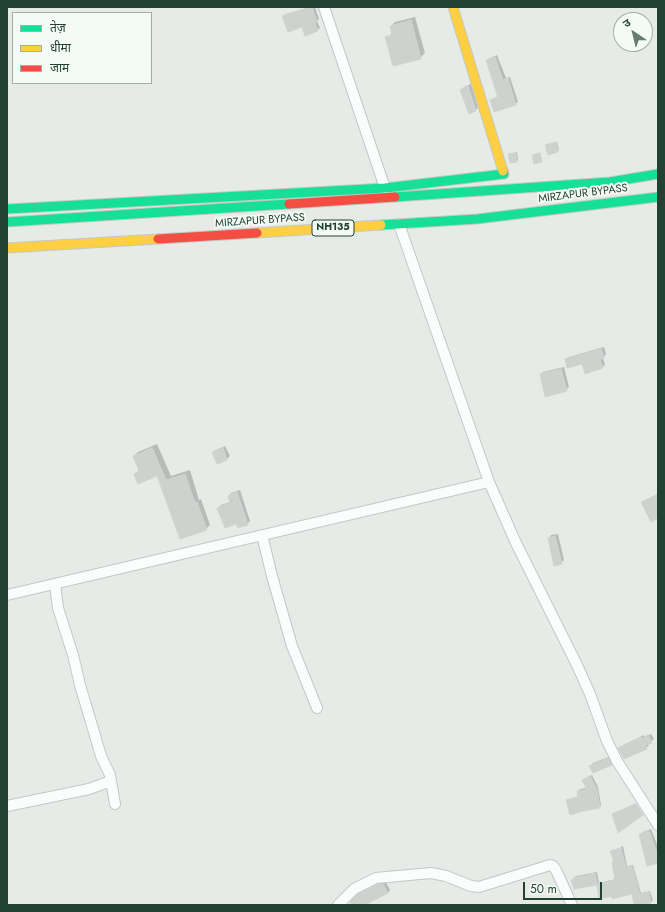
<!DOCTYPE html>
<meta charset="utf-8">
<style>
body{margin:0}
#map{position:relative;width:665px;height:912px;overflow:hidden;background:#e6ebe8;font-family:Jost,"Noto Sans Devanagari",sans-serif}
canvas{display:block}
.frame{position:absolute;inset:0;border:8px solid #224034;pointer-events:none}
.legend{position:absolute;left:12px;top:12px;width:140px;height:72px;box-sizing:border-box;background:#f4faf6;border:1px solid #a0b0a8;margin:0;padding:5px 7px;list-style:none;font-size:12px;color:#224034}
.legend li{display:flex;align-items:center;gap:8px;height:20px}
.legend b{width:20px;border:1px solid #a0b0a8}
.north{position:absolute;left:613px;top:12px;width:40px;height:40px;box-sizing:border-box;background:#f4faf6;border:1px solid #a0b0a8;border-radius:50%;rotate:325deg;font-size:11px;font-weight:700;line-height:16px;text-align:center;color:#224034}
.north::after{content:'';display:block;margin:auto;width:14px;height:18px;background:#677c73;clip-path:polygon(50% 0,100% 100%,50% 72%,0 100%)}
.scale{position:absolute;left:523px;top:882px;width:79px;height:18px;box-sizing:border-box;border:2px solid #224034;border-top:0;padding-left:5px;font-size:12px;line-height:14px;white-space:nowrap;color:#224034;-webkit-text-stroke:3px #f4faf6;paint-order:stroke}
</style>
<div id="map">
<canvas width="665" height="912"></canvas>
<div class="frame"></div>
<ul class="legend">
<li><b style="height:5px;background:#16e098"></b>तेज़</li>
<li><b style="height:5px;background:#ffcf43"></b>धीमा</li>
<li><b style="height:5px;background:#f24e42"></b>जाम</li>
</ul>
<div class="north">उ</div>
<div class="scale">50 m</div>
</div>
<script>
const ctx = document.querySelector('canvas').getContext('2d');
ctx.lineJoin = 'round';
function fill(path, color) { ctx.fillStyle = color; ctx.fill(path, 'evenodd'); }
const toPath = rows => new Path2D(rows.map(r => 'M' + r).join(''));
function trace(path, color, width, dash) { ctx.strokeStyle = color; ctx.lineWidth = width; ctx.lineCap = dash ? 'butt' : 'round'; ctx.setLineDash(dash || []); ctx.stroke(path); }
function label(font, color, halo, rows, align = 'center') {
  ctx.font = font + ' Jost,sans-serif'; ctx.lineWidth = 4; ctx.setLineDash([]); ctx.textBaseline = 'middle'; ctx.strokeStyle = halo; ctx.fillStyle = color; for (const [text, x, y, turn = 0] of rows) {
    ctx.save(); ctx.translate(x, y); ctx.rotate((+turn || 0) * Math.PI / 180); ctx.textAlign = isNaN(turn) ? turn : align; if (halo) ctx.strokeText(text, 0, 0); ctx.fillText(text, 0, 0); ctx.restore();
  }
}
fill(toPath([
 [310,7,315,7,319,19,317,21,320,28,317,30,303,26,284,16,286,14],
 [415,17,425,53,420,58,387,37,393,33,391,26,395,22],
 [497,55,506,78,510,77,518,102,515,104,491,100,494,98,498,97,487,60,490,58],
 [471,84,478,108,475,110,461,90,464,87],
 [557,142,559,150,548,154,546,145],
 [517,152,518,160,517,161,509,154],
 [604,347,606,354,603,358,605,365,602,367,566,360,569,357],
 [564,367,569,387,566,390,541,375,543,372],
 [157,444,171,476,190,470,199,500,201,499,210,525,206,529,157,474,135,474,140,469,134,456,138,452],
 [225,446,230,456,227,459,217,463,213,452,216,450],
 [240,490,250,521,247,524,237,522,218,508,221,505,230,502,229,496,231,493],
 [558,534,564,560,561,563,549,538,551,535],
 [651,734,654,739,648,743,649,745,646,748,619,748,621,746,644,735,645,737],
 [611,756,614,761,611,764,591,766,593,763],
 [592,775,598,787,601,805,600,807,567,800,579,796,578,791,580,789,588,788,583,780],
 [636,804,643,814,642,815,614,813],
 [651,829,658,847,658,862,640,835,643,832],
 [623,846,627,866,633,865,641,893,650,891,653,900,651,902,635,905,632,893,612,895,598,884,572,880,576,876,597,872,599,883,616,879,613,862,615,860,612,852],
 [381,882,386,882,390,890,388,893,364,905,351,905,352,904,351,902,362,892]
]), '#0003');
const building = toPath([
 [312,7,317,22,315,23,318,31,305,36,302,27,288,32,282,16,312,7],
 [411,20,421,59,393,66,385,37,392,35,390,26,411,20],
 [495,57,503,80,508,78,516,105,494,112,490,100,498,98,486,60,495,57],
 [468,86,476,111,469,114,460,90,468,86],
 [556,142,558,152,548,155,545,145,556,142],
 [516,153,517,162,510,163,508,154,516,153],
 [540,153,542,162,534,164,532,155,540,153],
 [601,349,604,358,600,359,603,368,585,374,582,364,567,368,565,359,601,349],
 [561,369,567,391,545,397,540,374,561,369],
 [152,448,166,480,185,474,195,503,197,502,207,530,180,539,157,476,138,484,134,474,139,471,133,456,152,448],
 [223,448,227,460,217,464,212,452,223,448],
 [237,492,248,525,238,528,236,524,225,528,217,508,230,503,228,496,237,492],
 [658,494,658,518,651,522,641,502,658,494],
 [555,536,562,564,554,566,548,538,555,536],
 [648,735,652,743,645,745,647,749,624,759,618,748,641,737,642,738,648,735],
 [608,758,612,765,593,773,589,766,608,758],
 [590,776,597,789,600,808,583,811,570,815,566,800,578,797,577,791,587,790,582,780,590,776],
 [635,804,643,815,618,833,612,814,635,804],
 [649,831,658,855,658,863,647,866,639,834,649,831],
 [621,848,626,867,632,866,640,894,649,892,651,903,634,905,632,894,612,899,612,896,599,899,597,885,574,889,571,880,574,880,573,878,586,875,595,873,597,884,615,880,612,862,614,861,610,851,621,848],
 [378,884,383,884,388,893,365,905,352,905,350,902,358,894,378,884]
]);
fill(building, '#cdd2cf');
trace(building, '#ced4d1', 1);
const street = toPath([
 [324,7,385,188],
 [399,224,489,482,516,543,577,665,590,694,607,741,617,761,658,825],
 [262,535,272,576,292,646,317,708],
 [55,584,58,608,73,655,80,685,101,756,110,775,115,804],
 [7,595,489,482],
 [7,806,89,789,111,781],
 [338,905,354,889,376,878,431,873,446,876,471,886,479,887,550,865,553,866,556,870,572,905]
]);
const fast = toPath([
 [395,197,610,182,658,174],
 [7,209,385,188,504,174,503,171],
 [7,222,289,204],
 [381,225,477,219,658,197]
]);
const slow = toPath([
 [453,7,503,171],
 [257,233,381,225],
 [7,248,158,239]
]);
const jam = toPath([
 [289,204,395,197],
 [158,239,257,233]
]);
trace(street, '#c3c8c5', 12);
trace(fast, '#c1c9c5', 11);
trace(slow, '#c1c9c5', 11);
trace(jam, '#c1c9c5', 11);
trace(street, '#fbfcfc', 10);
trace(fast, '#16e098', 9);
trace(slow, '#ffcf43', 9);
trace(jam, '#f24e42', 9);
for (const [x, y, w] of [
 [333,228,42]
]) { const box = new Path2D(); box.roundRect(x - w / 2, y - 8, w, 16, 3); ctx.fillStyle = '#f4faf6'; ctx.fill(box); trace(box, '#224034', 1); }
label('bold 10px', '#224034', null, [
 ["NH135",333,228]
]);
label('11px', '#224034', '#f4faf6', [
 ["MIRZAPUR BYPASS",583,194,-7],
 ["MIRZAPUR BYPASS",260,221,-4]
]);
</script>
